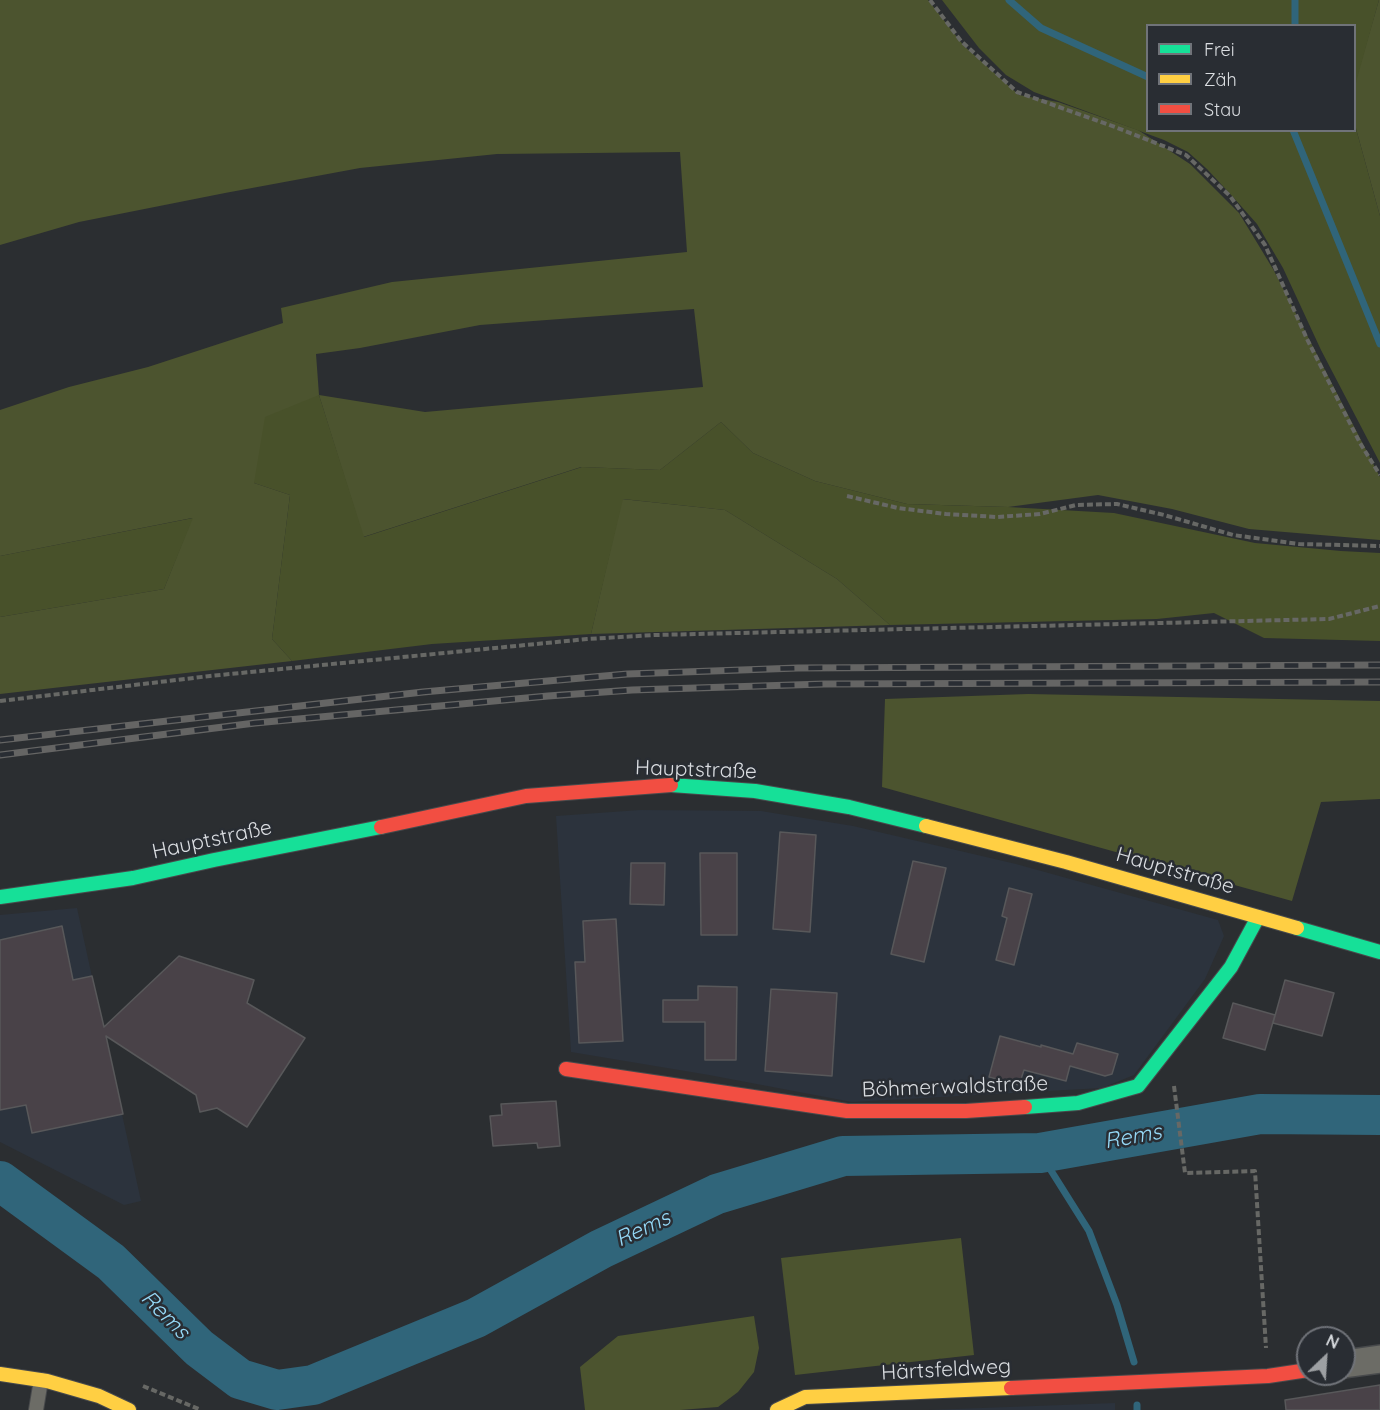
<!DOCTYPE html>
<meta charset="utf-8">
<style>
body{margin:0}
#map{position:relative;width:1380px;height:1410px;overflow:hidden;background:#2b2e31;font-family:Quicksand,sans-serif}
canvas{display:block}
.legend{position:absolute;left:1146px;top:24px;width:210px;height:108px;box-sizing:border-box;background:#292d33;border:2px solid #707379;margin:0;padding:8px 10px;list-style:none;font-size:18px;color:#dadde1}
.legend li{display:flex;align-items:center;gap:12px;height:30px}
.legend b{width:30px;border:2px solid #707379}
.north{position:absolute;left:1296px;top:1326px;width:60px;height:60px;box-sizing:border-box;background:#292d33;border:2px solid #707379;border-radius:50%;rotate:25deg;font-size:16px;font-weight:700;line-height:24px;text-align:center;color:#dadde1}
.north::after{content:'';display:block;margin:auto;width:21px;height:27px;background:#9da0a3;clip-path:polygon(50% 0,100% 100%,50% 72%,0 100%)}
</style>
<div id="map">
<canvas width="1380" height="1410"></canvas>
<ul class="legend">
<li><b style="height:8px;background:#16e098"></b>Frei</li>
<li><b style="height:8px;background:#ffcf43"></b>Zäh</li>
<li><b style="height:8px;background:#f24e42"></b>Stau</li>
</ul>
<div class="north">N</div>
</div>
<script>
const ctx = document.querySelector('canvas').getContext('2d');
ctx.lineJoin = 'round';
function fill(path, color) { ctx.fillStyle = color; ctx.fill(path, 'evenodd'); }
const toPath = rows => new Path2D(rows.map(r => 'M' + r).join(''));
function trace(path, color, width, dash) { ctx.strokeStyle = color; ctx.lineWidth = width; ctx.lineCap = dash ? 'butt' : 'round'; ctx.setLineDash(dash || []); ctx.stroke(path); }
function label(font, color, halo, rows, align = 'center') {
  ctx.font = font + ' Quicksand,sans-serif'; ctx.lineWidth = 5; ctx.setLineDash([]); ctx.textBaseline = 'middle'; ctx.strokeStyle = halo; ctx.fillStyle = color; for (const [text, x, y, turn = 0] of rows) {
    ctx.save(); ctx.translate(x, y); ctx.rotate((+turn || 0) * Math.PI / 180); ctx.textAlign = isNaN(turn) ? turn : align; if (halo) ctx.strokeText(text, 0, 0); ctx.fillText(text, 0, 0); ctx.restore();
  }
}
fill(toPath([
 [640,810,761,811,853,826,1016,864,1218,920,1224,936,1205,979,1134,1075,1102,1088,852,1102,709,1075,571,1052,556,816],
 [77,908,141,1201,124,1205,0,1142,0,915],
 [1115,1403,1115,1410,929,1410]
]), '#2c333d');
fill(toPath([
 [0,0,928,0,964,46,1019,95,1058,102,1138,130,1190,164,1239,213,1273,269,1380,477,1380,540,1249,529,1172,509,1098,495,1008,507,907,504,815,481,753,453,721,422,660,470,581,467,363,537,319,395,254,483,290,495,272,639,292,661,0,694,0,617,164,589,192,518,0,556,0,410,69,387,148,367,283,323,281,308,392,282,687,252,680,152,497,154,360,168,225,193,79,222,0,245],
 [694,309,703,387,425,412,319,395,316,354,360,348,480,325],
 [1379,0,1380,0,1380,216,1355,125,1354,86],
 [622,499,725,510,837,579,890,625,591,634],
 [1028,694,1380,701,1380,799,1321,802,1292,901,882,787,885,699],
 [961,1238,974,1355,795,1375,781,1258],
 [754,1316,759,1348,754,1372,738,1392,718,1407,680,1410,585,1410,580,1367,618,1336]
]), '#4c542f');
fill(toPath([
 [942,0,1379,0,1355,86,1354,26,1148,26,1148,130,1354,130,1355,125,1380,216,1380,463,1321,350,1283,268,1257,224,1233,197,1207,169,1188,152,1164,140,1034,92,1006,75,979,48],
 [319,395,364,537,582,467,660,470,721,422,753,453,815,481,907,504,1008,507,1114,513,1255,543,1341,551,1380,553,1380,641,1264,638,1214,613,1157,619,890,625,837,579,725,510,623,499,591,634,432,644,292,661,272,639,290,495,254,483,265,417],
 [193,518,164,589,0,617,0,556]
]), '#48512a');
trace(toPath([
 [1009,0,1041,28,1148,77],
 [1295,26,1295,0],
 [1293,130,1380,344],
 [1040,1153,1089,1231,1117,1305,1134,1362],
 [1137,1405,1137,1410]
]), '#30657a', 7);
trace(toPath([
 [0,1181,111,1262,199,1348,240,1379,277,1390,313,1385,476,1318,601,1249,717,1194,843,1156,1040,1153,1260,1114,1380,1115]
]), '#30657a', 40);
const building = toPath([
 [780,832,816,835,810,932,773,929,780,832],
 [700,853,737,853,737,935,701,935,700,853],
 [913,861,946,868,924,962,891,954,913,861],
 [631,863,665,863,664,905,630,904,631,863],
 [1009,888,1032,894,1014,965,996,960,1007,918,1002,916,1009,888],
 [616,919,623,1041,579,1043,575,962,585,962,583,921,616,919],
 [62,926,73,980,92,976,104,1027,179,956,254,980,247,1003,305,1038,247,1127,217,1108,200,1112,196,1095,106,1036,123,1114,32,1133,26,1105,0,1110,0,940,62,926],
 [1285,980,1334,993,1322,1036,1273,1023,1285,980],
 [698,986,737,987,736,1060,705,1060,705,1022,663,1022,663,1000,698,1000,698,986],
 [771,989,837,993,832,1076,765,1071,771,989],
 [1233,1003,1275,1015,1265,1050,1223,1038,1233,1003],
 [1000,1036,1041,1047,1041,1045,1073,1054,1077,1043,1118,1054,1112,1074,1105,1076,1070,1066,1066,1081,1024,1070,1019,1085,989,1077,1000,1036],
 [556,1101,560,1146,538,1148,537,1143,493,1146,490,1116,502,1115,501,1104,556,1101],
 [1380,1385,1380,1410,1286,1410,1285,1400,1380,1385]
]);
fill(building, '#494248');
trace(building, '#58585a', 1.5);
const lane = toPath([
 [36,1410,41,1380]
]);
const street = toPath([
 [1344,1364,1380,1359]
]);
const fast = toPath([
 [671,785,755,791,849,807,926,826],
 [0,897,133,878,214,860,381,827],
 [1297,928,1380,952],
 [1025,1107,1078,1103,1138,1086,1231,967,1258,917]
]);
const slow = toPath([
 [926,826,1066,862,1297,928],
 [0,1374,47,1381,99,1396,129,1410],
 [777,1410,805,1397,1011,1388]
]);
const jam = toPath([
 [381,827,526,796,671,785],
 [566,1069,847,1111,966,1111,1025,1107],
 [1011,1388,1268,1376,1308,1370]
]);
trace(lane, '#484a4c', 16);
trace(street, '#484a4c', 30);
trace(fast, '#484a4c', 16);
trace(slow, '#484a4c', 16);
trace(jam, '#484a4c', 16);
trace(toPath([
 [930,0,961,41,1017,92,1115,127,1186,155,1230,196,1265,245,1307,339,1360,443,1380,475],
 [847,496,898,508,946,514,997,517,1040,514,1076,505,1117,504,1164,515,1233,535,1299,544,1380,546],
 [0,701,210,676,587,639,655,635,1329,619,1380,606],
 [1174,1086,1185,1173,1255,1171,1266,1348],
 [143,1386,201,1410]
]), '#676865', 4, [6, 3]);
trace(lane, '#6c6c66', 14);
trace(street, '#6c6c66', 27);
trace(fast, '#16e098', 14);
trace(slow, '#ffcf43', 14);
trace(jam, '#f24e42', 14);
const rail = toPath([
 [0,740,423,692,627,674,798,668,1380,665],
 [0,755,255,723,548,696,632,690,824,684,1380,682]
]);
trace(rail, '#656564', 7);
trace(rail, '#292d33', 4.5, [14]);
label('21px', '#dadde1', '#292d33', [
 ["Hauptstraße",696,770,2],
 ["Hauptstraße",212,840,-12],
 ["Hauptstraße",1175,871,16],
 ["Böhmerwaldstraße",955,1087,-2],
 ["Härtsfeldweg",946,1370,-3]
]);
label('italic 22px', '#95d9f7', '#292d33', [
 ["Rems",1133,1137,-10],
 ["Rems",643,1229,-25],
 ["Rems",165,1315,45]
]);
</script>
